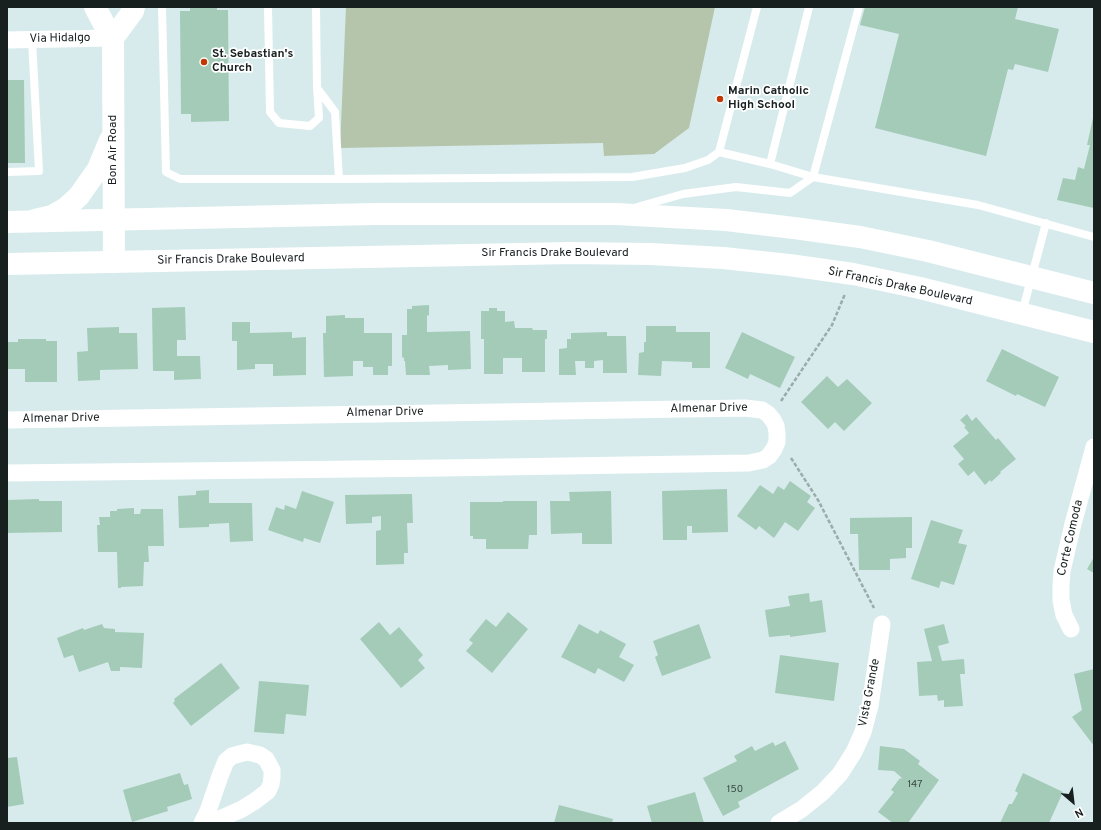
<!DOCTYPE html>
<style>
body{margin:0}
#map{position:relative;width:1101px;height:830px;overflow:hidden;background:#d7ebec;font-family:Overpass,sans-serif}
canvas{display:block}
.frame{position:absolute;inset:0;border:8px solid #171f1f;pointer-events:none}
.north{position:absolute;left:1053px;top:782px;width:40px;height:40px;-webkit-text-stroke:3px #fff;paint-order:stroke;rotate:152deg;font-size:11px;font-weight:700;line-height:16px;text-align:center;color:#171f1f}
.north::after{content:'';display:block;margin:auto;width:14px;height:18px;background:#171f1f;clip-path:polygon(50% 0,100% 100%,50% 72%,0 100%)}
</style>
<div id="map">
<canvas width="1101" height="830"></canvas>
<div class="frame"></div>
<div class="north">N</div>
</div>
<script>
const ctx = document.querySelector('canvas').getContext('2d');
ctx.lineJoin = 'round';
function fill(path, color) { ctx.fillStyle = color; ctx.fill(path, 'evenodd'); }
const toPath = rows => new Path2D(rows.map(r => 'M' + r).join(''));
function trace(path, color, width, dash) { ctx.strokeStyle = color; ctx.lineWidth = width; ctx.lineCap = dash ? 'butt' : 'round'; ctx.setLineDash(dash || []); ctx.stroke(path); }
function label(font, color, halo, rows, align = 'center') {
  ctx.font = font + ' Overpass,sans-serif'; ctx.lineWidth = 3.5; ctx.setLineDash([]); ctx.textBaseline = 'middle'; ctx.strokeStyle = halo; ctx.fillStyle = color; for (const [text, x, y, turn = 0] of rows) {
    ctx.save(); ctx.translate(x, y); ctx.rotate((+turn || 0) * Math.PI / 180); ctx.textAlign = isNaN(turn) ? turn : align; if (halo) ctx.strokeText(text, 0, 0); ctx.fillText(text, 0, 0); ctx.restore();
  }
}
fill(toPath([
 [346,7,715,7,689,128,654,154,604,156,603,143,340,148]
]), '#b5c5ab');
fill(toPath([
 [190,7,217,7,217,10,228,10,229,121,191,122,191,114,181,114,180,11,190,11],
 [865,7,1018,7,1015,19,1059,29,1048,72,1015,64,1013,70,1008,69,986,156,875,128,899,34,860,25],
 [7,80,24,80,25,163,7,163],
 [1093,118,1094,118,1094,208,1057,200,1063,178,1075,180,1078,167,1084,169,1090,145,1087,145],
 [429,305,429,316,427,315,427,332,470,331,471,369,448,370,448,365,429,366,430,375,406,375,405,361,404,361,404,358,402,357,402,335,407,335,407,309,412,309,412,306],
 [185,307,186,340,177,340,177,356,200,356,201,379,174,380,174,371,153,371,152,308],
 [489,308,497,308,497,311,505,311,505,322,514,321,515,328,532,328,533,330,547,330,547,339,545,339,545,372,522,372,522,358,503,358,503,374,484,374,484,339,481,339,481,311,489,311],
 [345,315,345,318,364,318,364,333,392,333,392,366,388,366,388,375,373,375,373,367,363,367,363,361,353,361,353,376,324,377,323,333,326,333,326,316],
 [232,322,250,322,250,333,292,332,292,338,306,337,306,375,273,376,273,364,255,364,255,369,237,370,237,341,232,341],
 [646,326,676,326,676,332,710,332,710,368,692,368,692,362,662,361,661,376,638,375,639,353,644,352,644,342,646,342],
 [119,327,119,333,137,333,138,369,100,370,100,380,78,381,77,352,88,351,87,328],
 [607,332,607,336,626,336,627,373,603,373,603,360,594,361,594,368,585,368,585,361,575,361,576,375,559,375,559,349,567,348,567,339,571,339,571,333],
 [742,332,795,357,780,388,750,374,748,379,725,368],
 [18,339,46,339,46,341,57,341,57,382,25,382,25,369,7,369,7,342,18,342],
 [1002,349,1059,377,1045,407,1017,394,1016,396,986,381],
 [827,376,838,387,847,379,872,403,844,431,835,422,828,429,801,402],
 [967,414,972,421,976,417,996,440,998,438,1016,459,1000,472,1001,473,991,482,990,480,985,485,974,471,968,476,958,464,964,459,953,446,969,433,964,427,966,426,960,420],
 [790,481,811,496,807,502,815,508,798,531,785,522,774,538,759,526,756,530,737,516,760,485,773,494,778,486,784,490],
 [727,489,728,532,692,533,692,526,687,526,687,540,663,540,662,491],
 [209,490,209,503,252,503,253,541,230,542,229,523,209,524,209,527,179,528,178,496,196,495,196,491],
 [302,491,334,502,320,543,304,538,303,542,268,530,276,507,284,510,285,505,296,509],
 [611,491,612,544,582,544,582,533,551,534,550,501,570,501,569,492],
 [412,494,413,523,407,523,408,553,404,553,404,564,376,565,376,531,381,530,381,516,372,517,372,523,346,524,345,495],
 [39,499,39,501,62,501,62,532,7,533,7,500],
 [503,501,537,501,537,535,529,535,528,549,486,549,486,539,473,539,473,536,470,536,470,502,503,502],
 [134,508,134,514,140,514,141,509,163,509,164,546,148,546,149,562,144,562,143,586,121,587,121,588,118,588,117,552,98,552,97,525,100,525,99,517,110,517,110,511,117,511,117,509],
 [912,517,912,548,906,548,906,558,890,559,890,570,859,570,858,534,850,534,850,518],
 [931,520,963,530,958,543,967,545,954,585,941,581,939,588,911,579],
 [1094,557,1094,573,1087,569],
 [809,593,810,602,822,600,826,632,790,637,790,635,769,637,765,610,790,606,788,596],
 [508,612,528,629,492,673,466,651,473,643,469,640,486,619,496,627],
 [379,622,390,635,399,627,423,655,418,660,425,668,401,688,360,639],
 [102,624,104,628,115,629,115,632,144,633,142,668,120,667,120,671,111,671,108,662,79,672,73,655,64,658,57,638,83,628,84,630],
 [579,624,598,634,600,630,626,644,619,657,634,665,624,682,598,668,595,674,561,657],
 [699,624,711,658,662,676,655,657,658,655,653,641],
 [944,624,949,643,938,646,942,661,964,659,965,674,960,674,963,706,944,707,944,700,938,701,937,695,919,696,917,662,932,661,924,629],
 [780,655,839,663,834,701,775,693],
 [221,663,240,688,191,726,173,703,175,701,174,699],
 [1094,669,1094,746,1072,717,1082,710,1074,674],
 [259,681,309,685,306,716,286,714,284,734,254,732],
 [785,741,799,769,738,802,740,807,723,816,703,778,737,761,734,756,752,746,755,751,773,742,775,746],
 [880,746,904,749,920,761,918,764,939,780,908,823,893,823,878,812,894,792,891,790,900,778,901,779,902,778,894,771,878,770],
 [17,757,24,804,7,807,7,758],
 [180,773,184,785,188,784,192,799,167,807,168,811,132,822,123,790],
 [1023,773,1063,792,1049,823,1000,823,1009,804,1012,804,1018,793,1015,791],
 [695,792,704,823,652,823,647,806],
 [559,805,613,819,612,823,554,823]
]), '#a3cbb8');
trace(toPath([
 [781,401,832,325,845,294],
 [791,458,818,500,874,608]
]), '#9babac', 2.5, [4, 2]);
trace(toPath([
 [162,7,166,172,180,179,339,179,632,177,685,168,708,160,719,152,757,7],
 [268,7,270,112,279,123,310,126,319,118,317,87,316,7],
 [317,88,335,112,339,179],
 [719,152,770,164,813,177,859,7],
 [770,164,809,7],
 [7,172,39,171,32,40],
 [637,207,683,194,736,187,790,193,813,177,978,205,1094,237],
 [1022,313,1046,223]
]), '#fff', 8);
trace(toPath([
 [7,40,113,38],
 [7,420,745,408,762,410,768,414,773,420,776,426,777,433,777,442,774,449,769,456,763,460,749,463,442,468,7,473],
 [1071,629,1064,615,1061,600,1061,585,1062,571,1073,524,1094,447],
 [202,823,208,811,220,776,226,761,232,756,239,754,247,752,260,755,266,759,272,770,272,777,271,784,268,791,255,801,242,809,211,823],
 [779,823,802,809,823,792,840,774,854,752,863,732,870,706,882,624]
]), '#fff', 17);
trace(toPath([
 [95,7,104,24,113,38,114,262],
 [113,38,133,11,134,7],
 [35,220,52,216,66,208,79,196,98,169,110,140]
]), '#fff', 22);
trace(toPath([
 [7,222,376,214,616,214,726,220,794,228,860,237,928,251,1094,293],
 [7,264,571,253,651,254,723,258,789,265,853,274,877,279,920,288,1094,332]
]), '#fff', 22);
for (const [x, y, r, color] of [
 [204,62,4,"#c03802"],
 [720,99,4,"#c03802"]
]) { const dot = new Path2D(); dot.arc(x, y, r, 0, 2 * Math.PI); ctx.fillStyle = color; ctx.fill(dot); trace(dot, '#fff', 1.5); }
label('10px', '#3a4a45', null, [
 ["147",915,785],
 ["150",735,790]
]);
label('12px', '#171f1f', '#fff', [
 ["Via Hidalgo",60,39,-1],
 ["Bon Air Road",114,150,-90],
 ["Sir Francis Drake Boulevard",555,254],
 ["Sir Francis Drake Boulevard",231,260,-1],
 ["Sir Francis Drake Boulevard",900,287,12],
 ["Almenar Drive",709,409,-1],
 ["Almenar Drive",385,413,-1],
 ["Almenar Drive",61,419,-1],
 ["Corte Comoda",1071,538,-77],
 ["Vista Grande",870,693,-79]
]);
label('bold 12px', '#171f1f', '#fff', [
 ["St. Sebastian's",212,55],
 ["Church",212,69],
 ["Marin Catholic",728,92],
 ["High School",728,106]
], 'left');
</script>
